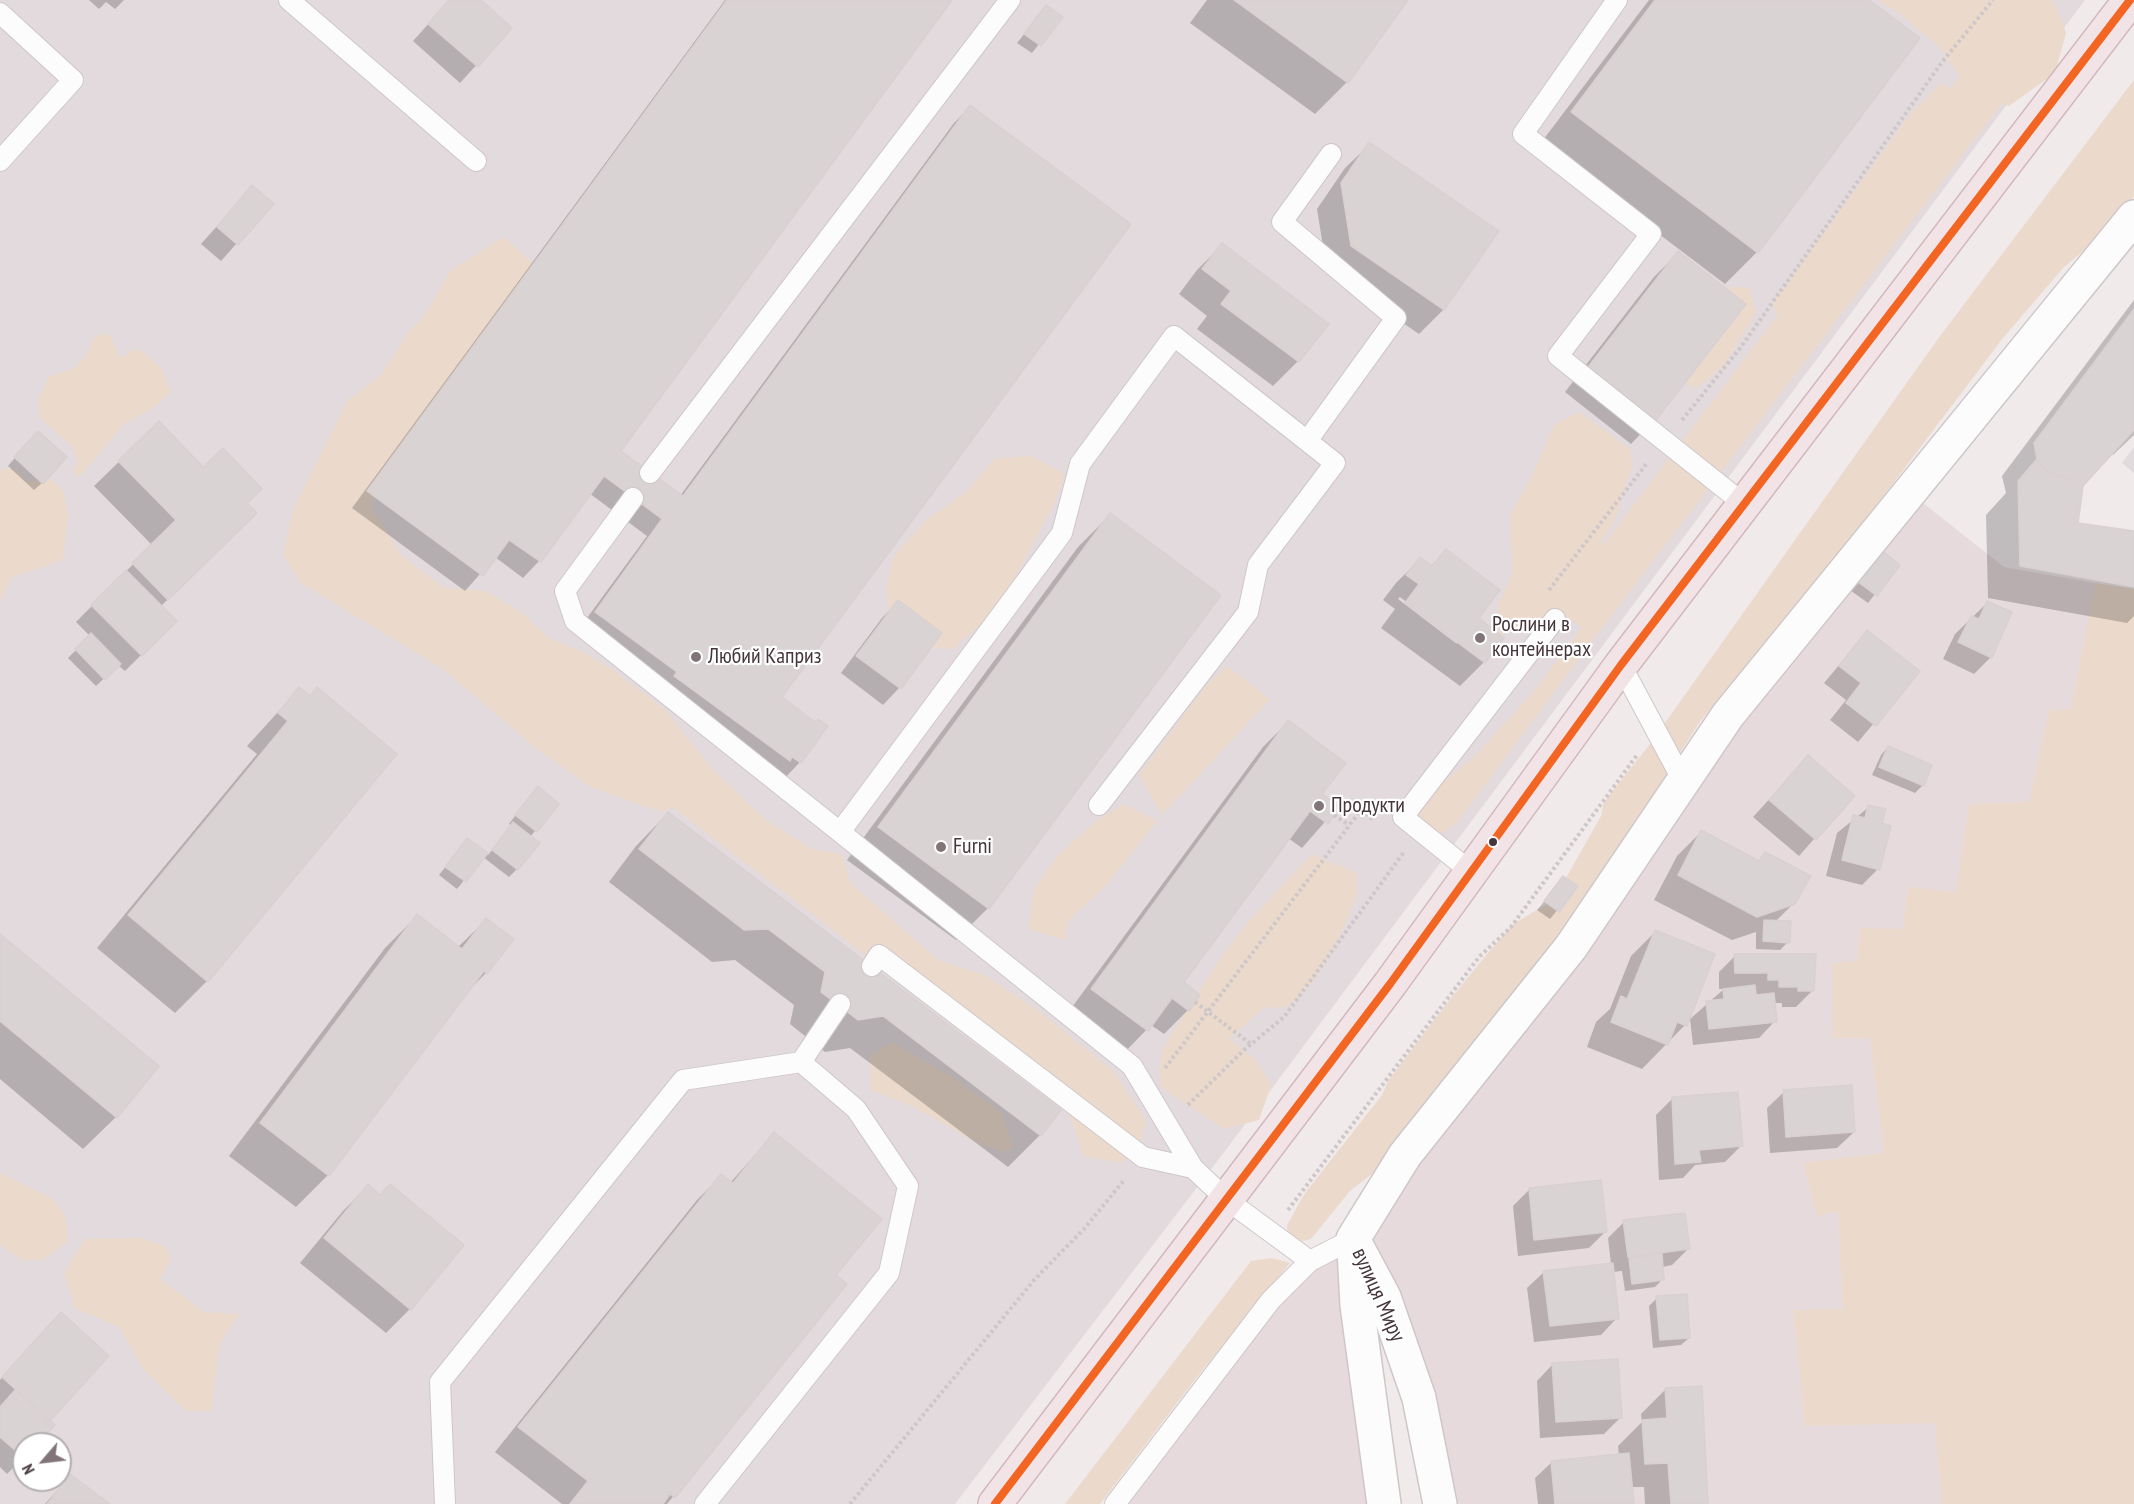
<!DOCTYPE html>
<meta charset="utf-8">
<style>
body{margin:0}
#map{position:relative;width:2134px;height:1504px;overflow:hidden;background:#f0eaeb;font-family:"PT Sans Narrow",sans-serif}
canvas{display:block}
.north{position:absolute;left:12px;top:1432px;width:60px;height:60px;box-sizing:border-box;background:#fff;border:2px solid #b5afb1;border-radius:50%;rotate:242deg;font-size:16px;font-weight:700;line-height:24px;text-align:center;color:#46363b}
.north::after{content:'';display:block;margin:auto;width:21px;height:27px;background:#827579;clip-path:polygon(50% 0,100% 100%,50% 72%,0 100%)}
</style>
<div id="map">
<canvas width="2134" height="1504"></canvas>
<div class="north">N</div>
</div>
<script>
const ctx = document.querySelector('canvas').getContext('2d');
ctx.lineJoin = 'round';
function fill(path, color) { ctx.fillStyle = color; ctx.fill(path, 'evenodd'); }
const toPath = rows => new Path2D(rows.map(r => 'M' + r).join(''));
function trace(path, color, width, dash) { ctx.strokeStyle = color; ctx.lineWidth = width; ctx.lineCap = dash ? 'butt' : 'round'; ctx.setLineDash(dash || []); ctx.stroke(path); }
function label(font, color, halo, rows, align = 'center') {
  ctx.font = font + ' "PT Sans Narrow",sans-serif'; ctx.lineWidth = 4.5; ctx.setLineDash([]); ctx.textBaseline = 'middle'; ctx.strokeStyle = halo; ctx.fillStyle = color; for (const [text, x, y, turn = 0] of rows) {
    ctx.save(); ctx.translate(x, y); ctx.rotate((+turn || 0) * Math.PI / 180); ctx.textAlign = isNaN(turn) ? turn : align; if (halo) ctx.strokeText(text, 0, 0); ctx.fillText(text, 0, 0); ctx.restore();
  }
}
fill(toPath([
 [1909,492,2004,567,2134,590,2134,1504,1440,1504,1354,1241,1384,1504,1115,1504,1271,1300,1353,1239]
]), '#e6dadd');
fill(toPath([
 [0,0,2085,0,1234,1139,955,1504,0,1504],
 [24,1444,60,1444,60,1480,24,1480]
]), '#e2dadc');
fill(toPath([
 [1877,0,2049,0,2055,3,2066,33,2055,73,2009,106,2002,103,1595,637,1456,824,1444,832,1429,836,1422,835,1415,812,1439,785,1473,758,1534,691,1582,627,1555,610,1534,626,1500,635,1498,606,1512,573,1510,516,1535,469,1554,425,1579,412,1630,449,1632,466,1614,522,1601,541,1603,545,1778,315,1772,304,1911,113,1942,83,1950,89,1960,77,1939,47,1898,12],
 [2134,80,2134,196,2115,224,2063,268,2003,338,1795,613,1701,720,1575,917,1387,1162,1350,1191,1311,1239,1298,1242,1288,1236,1287,1225,1305,1193,1382,1095,1388,1081,1444,1007,1482,960,1513,924,1547,904,1559,912,1578,887,1566,878,1601,816,1604,802,1650,744,1940,336],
 [504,237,533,264,524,302,472,347,384,469,371,507,402,556,444,588,486,591,522,613,549,638,585,653,611,669,663,708,711,768,766,820,812,849,841,854,850,883,938,960,986,976,1041,1013,1113,1071,1146,1121,1141,1140,1122,1163,1083,1156,1068,1110,671,806,666,811,649,808,589,786,537,749,443,669,301,583,283,555,293,509,347,401,381,375,410,330,423,318,451,270],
 [1726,287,1750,288,1756,313,1723,366,1697,388,1689,386,1675,358],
 [101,334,110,335,120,358,134,350,143,351,161,368,171,392,152,409,125,423,78,478,73,471,78,463,72,446,40,418,37,401,49,377,74,368,86,356,93,339],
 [1031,456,1065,474,1054,504,1000,605,953,649,932,648,942,633,898,600,889,612,886,587,893,557,925,521,967,491,994,459],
 [2,469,17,469,26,482,51,479,63,491,68,515,63,560,12,577,0,602,0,476],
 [2095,583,2134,589,2134,1504,1942,1504,1935,1423,1805,1426,1793,1310,1843,1309,1838,1211,1817,1216,1803,1163,1884,1153,1870,1038,1833,1038,1832,963,1857,961,1860,928,1903,929,1908,887,1956,892,1969,804,2029,802,2049,710,2071,709],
 [1227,666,1270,699,1162,815,1139,775,1205,687],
 [1124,804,1157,821,1108,883,1067,922,1066,940,1028,929,1034,889,1057,856,1096,821],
 [1312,854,1357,873,1356,897,1340,935,1313,982,1287,1007,1263,1008,1229,1039,1255,1059,1271,1085,1259,1120,1224,1129,1159,1086,1161,1051,1217,963,1248,922],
 [892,1042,949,1075,1001,1112,1014,1148,1002,1152,974,1141,912,1106,871,1090,870,1056],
 [0,1173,53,1199,66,1218,68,1241,42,1260,22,1260,0,1245],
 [143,1238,166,1247,171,1259,160,1279,204,1312,239,1314,220,1343,211,1411,186,1411,143,1369,119,1327,75,1308,64,1273,85,1239],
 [1272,1258,1290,1263,1196,1378,1100,1504,1065,1504,1251,1261]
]), '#ebdacb');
fill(toPath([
 [2134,447,2134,473,2122,463]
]), '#e2dbdd');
fill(toPath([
 [89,0,124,0,115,9,106,2,99,9],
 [450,0,479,0,510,28,460,83,413,41],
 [725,0,951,0,619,451,680,496,954,123,970,107,779,698,815,724,826,726,800,762,784,779,579,629,647,536,589,493,539,561,523,578,495,557,465,591,352,508],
 [1207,0,1406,0,1347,82,1315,114,1190,23],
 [1649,0,1866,0,1757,252,1725,284,1540,144],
 [1046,7,1060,17,1032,53,1017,43],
 [1370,144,1497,232,1443,310,1419,334,1327,271,1317,209,1345,168],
 [252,187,272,204,221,261,201,244],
 [1222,245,1327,324,1298,361,1273,386,1197,329,1207,316,1179,294,1197,270],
 [1678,253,1655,419,1631,444,1565,392,1654,277],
 [2134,300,2134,435,2113,455,2111,453,2081,486,2077,524,2134,533,2134,616,2127,623,1988,598,1986,515,2006,493,2002,476],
 [159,423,203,469,246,504,231,538,160,607,175,621,125,671,118,665,96,686,68,658,90,636,76,622,152,545,94,486],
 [30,440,42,483,34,490,8,466],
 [1110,515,1218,595,988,908,956,940,847,860,1078,547],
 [1446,551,1477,619,1484,662,1460,686,1381,628,1395,609,1383,600,1396,583,1420,559,1430,567],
 [1400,597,1457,640,1457,644,1398,599],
 [1870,557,1898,565,1868,603,1847,588],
 [898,602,940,634,899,688,883,705,841,673,882,618],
 [1987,603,1991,657,1974,674,1943,659,1955,634],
 [1867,632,1918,671,1858,742,1830,720,1846,700,1824,683],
 [299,689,207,981,175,1013,97,948,257,754,247,746],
 [1288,722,1320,795,1338,807,1302,848,1288,838,1182,983,1188,1010,1164,1034,1151,1025,1122,1055,1067,1014,1263,747],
 [1888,747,1923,785,1915,793,1872,775,1881,755],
 [1808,757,1852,796,1799,856,1753,817],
 [530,796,557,804,530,837,517,869,509,877,483,857,457,889,439,875,467,840,488,855,512,826,509,824],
 [1869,807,1878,869,1862,885,1826,876,1837,833],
 [668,813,1040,1135,1008,1167,850,1048,825,1052,790,1024,794,1005,735,960,712,962,609,882,636,846],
 [1701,832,1757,862,1765,854,1794,903,1775,922,1788,942,1780,950,1756,949,1756,932,1732,940,1654,900,1677,856],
 [1564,878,1576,887,1550,919,1537,910],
 [417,916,458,947,486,920,486,973,464,995,328,1175,296,1207,229,1156,385,948],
 [1655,932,1685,1025,1642,1069,1587,1047,1596,1022,1610,1009,1631,956],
 [0,936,157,1066,116,1117,83,1149,0,1079],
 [1735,956,1812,991,1796,1007,1782,1007,1782,1003,1774,1003,1775,1021,1759,1038,1693,1045,1690,1019,1724,989,1719,989,1719,972],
 [1784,1092,1854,1132,1837,1148,1770,1153,1767,1108],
 [1672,1099,1741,1146,1725,1162,1695,1165,1683,1178,1659,1180,1656,1115],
 [774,1134,834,1276,845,1284,667,1504,562,1504,495,1452,697,1200,721,1176,730,1183],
 [368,1186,410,1309,386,1333,300,1263,343,1211],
 [1530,1189,1605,1232,1589,1248,1518,1256,1513,1206],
 [1624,1222,1688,1249,1672,1265,1662,1267,1663,1279,1655,1287,1625,1291,1622,1271,1612,1272,1617,1318,1601,1335,1534,1342,1527,1288,1544,1272,1611,1264,1608,1238],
 [1657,1298,1689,1338,1681,1345,1653,1348,1649,1306],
 [45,1331,48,1421,36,1444,24,1444,24,1457,7,1474,0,1467,0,1380],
 [1553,1364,1621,1417,1604,1434,1540,1438,1537,1381],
 [1666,1389,1706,1504,1645,1504,1644,1487,1631,1487,1632,1504,1538,1504,1535,1478,1552,1462,1619,1456,1618,1446,1642,1422,1641,1414],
 [70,1476,108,1504,45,1504]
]), '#0003');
const building = toPath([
 [449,0,481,0,512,28,478,67,428,24,449,0],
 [727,0,952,0,621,451,683,496,970,105,1131,224,782,697,815,722,818,719,828,726,801,763,792,757,790,761,674,676,677,672,595,612,662,519,604,476,541,562,509,540,483,576,367,491,727,0],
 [1234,0,1408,0,1348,83,1234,0],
 [1655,0,1869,0,1920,38,1758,253,1571,112,1655,0],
 [1046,5,1063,17,1041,46,1024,34,1046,5],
 [1369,142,1499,231,1444,310,1351,246,1341,183,1369,142],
 [252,185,274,204,238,245,217,227,252,185],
 [1222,243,1329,324,1299,362,1221,304,1231,291,1202,269,1222,243],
 [1678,251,1746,304,1656,420,1588,367,1678,251],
 [2134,309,2134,430,2083,486,2047,471,2037,459,2034,443,2134,309],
 [159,421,203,467,223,448,262,489,247,503,257,513,168,600,132,563,176,520,118,461,159,421],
 [38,431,67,457,43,484,14,457,38,431],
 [2037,459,2047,471,2083,486,2078,523,2134,531,2134,587,2020,566,2018,481,2037,459],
 [1110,513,1221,595,989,909,878,827,1110,513],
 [1878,547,1900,565,1877,596,1854,579,1878,547],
 [1446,549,1500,590,1479,618,1504,638,1485,663,1405,603,1419,584,1406,575,1420,557,1432,566,1446,549],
 [126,570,177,621,142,656,91,605,126,570],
 [898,600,942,633,901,689,856,656,898,600],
 [1987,601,2012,612,1992,658,1958,642,1971,616,1979,619,1987,601],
 [1867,630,1920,671,1876,726,1846,703,1861,683,1839,666,1867,630],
 [91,633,121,664,105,680,75,649,91,633],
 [299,687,310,696,317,687,397,754,208,982,128,915,288,721,278,713,299,687],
 [1288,720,1346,763,1322,794,1340,807,1328,824,1310,811,1184,982,1200,995,1189,1011,1172,998,1148,1031,1091,989,1288,720],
 [1888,746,1932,765,1924,786,1879,767,1888,746],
 [1808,755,1855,796,1816,840,1769,800,1808,755],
 [538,786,559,804,537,832,515,815,538,786],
 [1868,805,1886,809,1882,823,1891,826,1880,870,1842,860,1853,815,1865,818,1868,805],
 [668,812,1061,1110,1041,1136,883,1016,858,1020,821,992,825,972,768,929,744,930,639,849,668,812],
 [513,822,540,843,518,870,492,850,513,822],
 [1701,830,1759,861,1765,852,1811,876,1795,904,1757,917,1678,875,1701,830],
 [467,838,488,853,466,882,445,867,467,838],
 [1563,876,1578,886,1559,912,1544,901,1563,876],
 [417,914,462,949,486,918,514,939,487,974,484,971,329,1176,260,1123,417,914],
 [1764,920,1791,921,1790,943,1763,941,1764,920],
 [1655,930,1715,954,1687,1026,1677,1022,1668,1045,1611,1022,1621,996,1627,999,1655,930],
 [0,934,159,1066,117,1118,0,1021,0,934],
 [1734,954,1816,954,1814,991,1798,991,1798,987,1779,987,1779,980,1768,980,1768,973,1735,973,1734,954],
 [1755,985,1756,995,1774,993,1777,1022,1709,1029,1706,1001,1724,999,1723,989,1755,985],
 [1852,1085,1855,1132,1786,1137,1783,1090,1852,1085],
 [1738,1092,1743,1146,1699,1150,1701,1162,1675,1164,1672,1097,1738,1092],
 [774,1132,882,1219,836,1275,847,1284,675,1498,670,1494,663,1504,570,1504,588,1481,518,1427,721,1174,733,1183,774,1132],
 [1601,1180,1607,1232,1534,1240,1529,1188,1601,1180],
 [368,1184,380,1195,390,1184,464,1245,411,1310,324,1238,368,1184],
 [1685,1213,1690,1249,1628,1257,1623,1220,1685,1213],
 [1662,1254,1664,1280,1632,1284,1629,1258,1662,1254],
 [1613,1263,1619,1319,1550,1326,1543,1271,1613,1263],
 [1687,1294,1690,1338,1660,1340,1656,1296,1687,1294],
 [61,1312,109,1356,50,1421,2,1377,61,1312],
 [1618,1359,1622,1418,1556,1422,1552,1363,1618,1359],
 [1702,1386,1708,1504,1671,1504,1668,1463,1645,1464,1642,1420,1667,1418,1665,1388,1702,1386],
 [15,1390,55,1425,38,1444,24,1444,24,1458,0,1437,0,1407,15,1390],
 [1629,1453,1634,1504,1555,1504,1551,1461,1629,1453],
 [70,1474,110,1504,60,1504,52,1498,70,1474],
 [52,1498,60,1504,47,1504,52,1498]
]);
fill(building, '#dad3d4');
trace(building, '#d8d0d2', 1.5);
const lane = toPath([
 [289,0,476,161],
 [1617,0,1523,134,1651,234,1558,356,1744,504],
 [0,13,73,80,0,161],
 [1307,441,1396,318,1282,222,1331,154],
 [650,473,1010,0],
 [633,498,565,591,575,621,840,832],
 [1621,665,1683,781],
 [1099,805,1248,612,1258,565,1335,463,1174,336,1080,464,1062,533,840,832,1132,1066,1193,1168,1227,1200,1310,1261],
 [1470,871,1403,817,1555,619],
 [872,966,879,955,1143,1157,1193,1168],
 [445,1504,440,1382,683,1080,801,1062,840,1004],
 [705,1504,889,1273,908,1186,856,1109,801,1062],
 [1115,1504,1271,1300,1310,1261,1353,1239]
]);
const street = toPath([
 [1353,1239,1405,1155,1571,947,1728,715,2134,217],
 [1353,1239,1384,1297,1419,1398,1440,1504],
 [1354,1250,1357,1305,1384,1504]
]);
const primary = toPath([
 [995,1504,1390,984,1621,665,2130,0]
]);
trace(lane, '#cec7c9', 22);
trace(street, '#cec7c9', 36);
trace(primary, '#d2b8bd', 36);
trace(toPath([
 [1682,420,1741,347,1942,62,1993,0],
 [1549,590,1647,463],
 [1334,815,1349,825],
 [1195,1002,1251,1044],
 [1165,1068,1361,810,1374,820],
 [1188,1105,1244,1050,1284,1017,1404,852],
 [1288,1210,1479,957,1511,927,1637,755],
 [850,1504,1035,1279,1084,1229,1125,1179]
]), '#cec7c9', 4, [3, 3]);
trace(lane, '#fdfcfc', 20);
trace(street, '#fdfcfc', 33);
trace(primary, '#f1e3e6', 33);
trace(toPath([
 [995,1504,1390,984,1621,665,2130,0]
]), '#f26522', 8);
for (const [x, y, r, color] of [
 [1480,638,6,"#827579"],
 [696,657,6,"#827579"],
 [1319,806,6,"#827579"],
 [1493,842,5,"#46363b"],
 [941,847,6,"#827579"]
]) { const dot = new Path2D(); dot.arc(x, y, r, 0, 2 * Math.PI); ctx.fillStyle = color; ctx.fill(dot); trace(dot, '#fff', 2); }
label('22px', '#46363b', '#fff', [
 ["Рослини в",1492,625],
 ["контейнерах",1492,650],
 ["Любий Каприз",708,657],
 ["Продукти",1331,806],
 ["Furni",953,847]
], 'left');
label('22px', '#46363b', '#fff', [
 ["вулиця Миру",1378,1295,66]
]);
</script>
